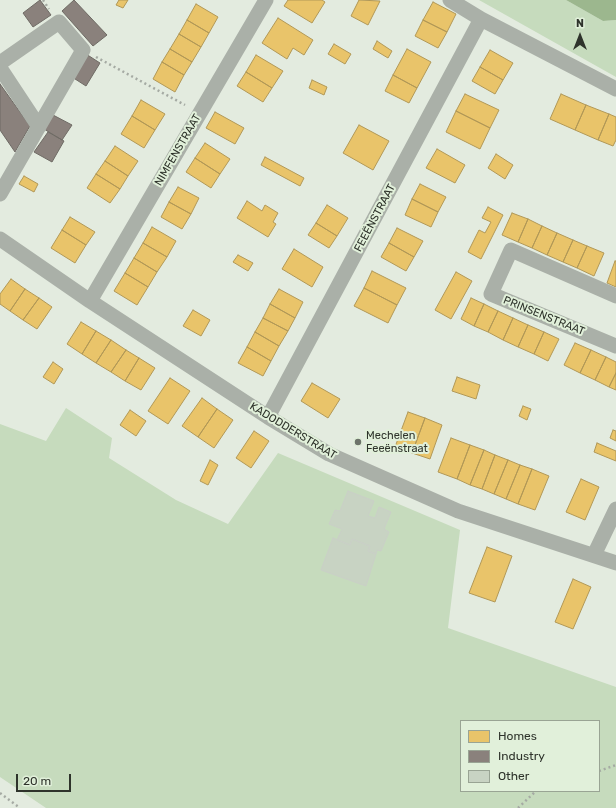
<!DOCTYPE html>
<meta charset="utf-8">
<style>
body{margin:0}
#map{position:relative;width:616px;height:808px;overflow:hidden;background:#e3ebdf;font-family:Rubik,sans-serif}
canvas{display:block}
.legend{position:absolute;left:460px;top:720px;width:140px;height:72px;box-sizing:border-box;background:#e1f0da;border:1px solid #99a494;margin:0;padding:5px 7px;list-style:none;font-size:12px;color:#2e332b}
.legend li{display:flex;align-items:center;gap:8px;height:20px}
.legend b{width:20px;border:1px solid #99a494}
.north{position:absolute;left:560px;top:16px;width:40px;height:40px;-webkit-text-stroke:3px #e1f0da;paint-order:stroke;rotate:0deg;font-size:11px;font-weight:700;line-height:16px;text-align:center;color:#2e332b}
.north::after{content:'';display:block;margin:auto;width:14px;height:18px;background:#2e332b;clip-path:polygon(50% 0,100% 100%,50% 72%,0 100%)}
.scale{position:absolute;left:16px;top:774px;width:55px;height:18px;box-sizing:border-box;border:2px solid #2e332b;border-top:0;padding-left:5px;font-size:12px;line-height:14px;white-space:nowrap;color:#2e332b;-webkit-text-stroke:3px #e1f0da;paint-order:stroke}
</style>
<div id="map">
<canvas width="616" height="808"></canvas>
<ul class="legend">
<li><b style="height:11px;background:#e9c46a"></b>Homes</li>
<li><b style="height:11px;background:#8a817c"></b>Industry</li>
<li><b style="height:11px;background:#c8d3c3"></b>Other</li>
</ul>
<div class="north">N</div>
<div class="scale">20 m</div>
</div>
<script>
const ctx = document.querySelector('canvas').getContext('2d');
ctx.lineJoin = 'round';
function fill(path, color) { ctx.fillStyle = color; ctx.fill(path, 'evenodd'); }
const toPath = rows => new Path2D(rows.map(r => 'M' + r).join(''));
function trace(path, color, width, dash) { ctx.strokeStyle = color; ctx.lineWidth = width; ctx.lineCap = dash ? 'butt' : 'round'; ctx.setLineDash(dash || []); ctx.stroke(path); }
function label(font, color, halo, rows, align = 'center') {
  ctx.font = font + ' Rubik,sans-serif'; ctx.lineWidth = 4; ctx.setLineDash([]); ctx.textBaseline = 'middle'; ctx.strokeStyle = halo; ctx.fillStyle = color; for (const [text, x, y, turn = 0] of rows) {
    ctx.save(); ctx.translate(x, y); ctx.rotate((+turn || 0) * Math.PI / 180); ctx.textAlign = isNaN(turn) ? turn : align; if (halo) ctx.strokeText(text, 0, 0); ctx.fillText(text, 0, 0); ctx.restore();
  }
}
fill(toPath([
 [479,0,566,0,603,21,616,20,616,77],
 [66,408,112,438,109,458,176,500,228,524,278,453,460,530,448,628,616,687,616,808,46,808,0,777,0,424,46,441],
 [461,721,599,721,599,791,461,791]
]), '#c6dbbd');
fill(toPath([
 [566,0,616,0,616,20,603,21]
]), '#9cb78e');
const homes = toPath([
 [119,0,128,0,123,8,116,5,119,0],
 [288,0,322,0,325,2,312,23,284,6,288,0],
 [359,0,380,1,368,25,351,16,359,0],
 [433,2,456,14,447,32,423,20,433,2],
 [196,4,218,17,209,33,187,20,196,4],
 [278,18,313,40,304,55,293,48,287,59,262,43,278,18],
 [187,20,209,33,201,47,179,34,187,20],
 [423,20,447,32,438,48,415,36,423,20],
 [179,34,201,47,192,62,170,49,179,34],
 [377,41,392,51,388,58,373,49,377,41],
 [334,44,351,54,345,64,328,54,334,44],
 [170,49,192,62,184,75,162,62,170,49],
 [407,49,431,62,417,88,393,75,407,49],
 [490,50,513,63,503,80,480,67,490,50],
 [256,55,283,71,272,88,246,72,256,55],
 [162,62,184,75,175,92,153,79,162,62],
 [480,67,503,80,495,94,472,81,480,67],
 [246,72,272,88,263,102,237,86,246,72],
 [393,75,417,88,409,103,385,91,393,75],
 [312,80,327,87,324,95,309,88,312,80],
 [465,94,499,110,490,128,456,111,465,94],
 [561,94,586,105,575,130,550,119,561,94],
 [141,100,165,114,155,130,132,116,141,100],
 [586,105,609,114,598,140,575,130,586,105],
 [456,111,490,128,480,149,446,132,456,111],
 [215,112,244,128,235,144,206,128,215,112],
 [609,114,616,117,616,140,613,146,598,140,609,114],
 [132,116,155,130,144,148,121,134,132,116],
 [359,125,389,141,373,170,343,153,359,125],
 [205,143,230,159,220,174,195,158,205,143],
 [115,146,138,161,128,176,105,161,115,146],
 [437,149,465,165,455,183,426,168,437,149],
 [496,154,513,165,505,179,488,168,496,154],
 [265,157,304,178,300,186,261,165,265,157],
 [195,158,220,174,211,188,186,172,195,158],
 [105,161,128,176,120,189,96,174,105,161],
 [96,174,120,189,110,203,87,188,96,174],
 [24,176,38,184,34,192,19,184,24,176],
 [420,184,446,197,438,212,412,199,420,184],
 [178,187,199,198,191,214,169,202,178,187],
 [412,199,438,212,431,227,405,215,412,199],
 [247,201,262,211,265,205,278,213,273,222,276,224,268,237,237,218,247,201],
 [169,202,191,214,182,229,161,217,169,202],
 [327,205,348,218,337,236,316,223,327,205],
 [488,207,503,215,481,259,468,252,479,230,485,233,491,222,482,218,488,207],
 [512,213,528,219,518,242,502,235,512,213],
 [70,217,95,232,86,245,62,230,70,217],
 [528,219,542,226,532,248,518,242,528,219],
 [316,223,337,236,329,248,308,235,316,223],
 [542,226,557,233,547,255,532,248,542,226],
 [152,227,176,241,167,257,143,243,152,227],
 [397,228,423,241,414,257,389,243,397,228],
 [62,230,86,245,75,263,51,248,62,230],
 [557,233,573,240,563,262,547,255,557,233],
 [573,240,587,246,577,268,563,262,573,240],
 [143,243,167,257,157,272,134,258,143,243],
 [389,243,414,257,406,271,381,257,389,243],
 [587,246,604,253,594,276,577,268,587,246],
 [294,249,323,267,312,287,282,269,294,249],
 [238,255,253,263,248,271,233,262,238,255],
 [134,258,157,272,148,287,125,273,134,258],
 [615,261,616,261,616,287,607,283,615,261],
 [372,271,406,288,397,305,364,288,372,271],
 [456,272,472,281,451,319,435,310,456,272],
 [125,273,148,287,137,305,114,291,125,273],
 [11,279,25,289,10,311,0,304,0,294,11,279],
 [364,288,397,305,388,323,354,306,364,288],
 [25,289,39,298,23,320,10,311,25,289],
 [279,289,303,302,295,318,270,304,279,289],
 [39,298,52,307,37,329,23,320,39,298],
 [471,298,484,304,474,326,461,319,471,298],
 [270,304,295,318,288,331,263,318,270,304],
 [484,304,498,311,488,332,474,326,484,304],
 [193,310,210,320,201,336,183,326,193,310],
 [498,311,513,318,503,340,488,332,498,311],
 [263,318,288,331,279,346,255,332,263,318],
 [513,318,528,325,518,347,503,340,513,318],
 [81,322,96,331,82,354,67,344,81,322],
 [528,325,544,332,534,354,518,347,528,325],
 [96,331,111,340,96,363,82,354,96,331],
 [255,332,279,346,271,361,247,347,255,332],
 [544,332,559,339,548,361,534,354,544,332],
 [111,340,126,350,111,372,96,363,111,340],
 [575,343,591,350,580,373,564,365,575,343],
 [247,347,271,361,263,376,238,363,247,347],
 [126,350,139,358,125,381,111,372,126,350],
 [591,350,606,357,595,380,580,373,591,350],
 [606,357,616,362,616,373,609,387,595,380,606,357],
 [139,358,155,368,141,390,125,381,139,358],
 [53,362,63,369,54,384,43,377,53,362],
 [616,373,616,390,609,387,616,373],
 [457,377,480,385,476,399,452,391,457,377],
 [170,378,190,391,168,424,148,411,170,378],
 [312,383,340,399,328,418,301,401,312,383],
 [202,398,217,409,198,437,182,426,202,398],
 [523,406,531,409,527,420,519,416,523,406],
 [217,409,233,420,214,448,198,437,217,409],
 [130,410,146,421,136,436,120,425,130,410],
 [408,412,425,418,412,453,395,447,408,412],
 [425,418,442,425,430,459,412,453,425,418],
 [613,430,616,431,616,441,610,438,613,430],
 [254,431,269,441,251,468,236,458,254,431],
 [451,438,470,445,457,479,438,472,451,438],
 [597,443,616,451,616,461,594,452,597,443],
 [470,445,484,450,470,485,457,479,470,445],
 [484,450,495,455,482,489,470,485,484,450],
 [495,455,508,460,494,494,482,489,495,455],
 [210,460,218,465,208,485,200,481,210,460],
 [508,460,520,465,506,499,494,494,508,460],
 [520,465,532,469,518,504,506,499,520,465],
 [532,469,549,476,535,510,518,504,532,469],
 [581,479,599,487,585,520,566,512,581,479],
 [487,547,512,556,495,602,469,593,487,547],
 [573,579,591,587,573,629,555,622,573,579]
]);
fill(homes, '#e9c46a');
trace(homes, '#b19857', 1);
const industry = toPath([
 [40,0,51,15,33,27,23,13,40,0],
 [74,0,107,35,93,46,62,11,74,0],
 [86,54,100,63,86,86,72,77,86,54],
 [0,84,30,126,15,152,0,130,0,84],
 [53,115,72,125,62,140,44,129,53,115],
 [48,132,64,141,52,162,34,152,48,132]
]);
fill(industry, '#8a817c');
trace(industry, '#6e6a64', 1);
const building = toPath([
 [348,491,374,501,368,516,375,518,379,507,391,512,384,529,389,532,381,551,377,550,376,554,368,551,370,546,352,539,350,545,337,540,342,529,329,524,335,510,340,511,348,491],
 [333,538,350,545,352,539,370,546,368,551,376,554,366,586,321,570,333,538]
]);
fill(building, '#c8d3c3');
trace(building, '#cad0c7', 1);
trace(toPath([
 [43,0,49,9],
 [96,57,185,105],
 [599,771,616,765],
 [0,793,20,808],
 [518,808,536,791]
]), '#a5aaa3', 2.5, [2, 3]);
trace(toPath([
 [450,0,481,19,616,89],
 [0,63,59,22,83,50,0,194],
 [0,68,39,127],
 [0,239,90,301,268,417,329,454,458,511,616,563],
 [616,296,511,250,491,294,616,346],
 [90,301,266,0],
 [268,417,481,19],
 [594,555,616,509]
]), '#aab0a8', 15);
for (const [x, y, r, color] of [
 [358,442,4,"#6d736a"]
]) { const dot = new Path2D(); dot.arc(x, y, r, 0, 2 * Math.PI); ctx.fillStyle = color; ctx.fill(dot); trace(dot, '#e1f0da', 1.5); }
label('11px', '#2e332b', '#e1f0da', [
 ["NIMFENSTRAAT",178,150,-60],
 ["FEEËNSTRAAT",375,218,-62],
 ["PRINSENSTRAAT",544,316,22],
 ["KADODDERSTRAAT",293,431,31]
]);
label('11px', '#2e332b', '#e1f0da', [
 ["Mechelen",366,436],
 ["Feeënstraat",366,449]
], 'left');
</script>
